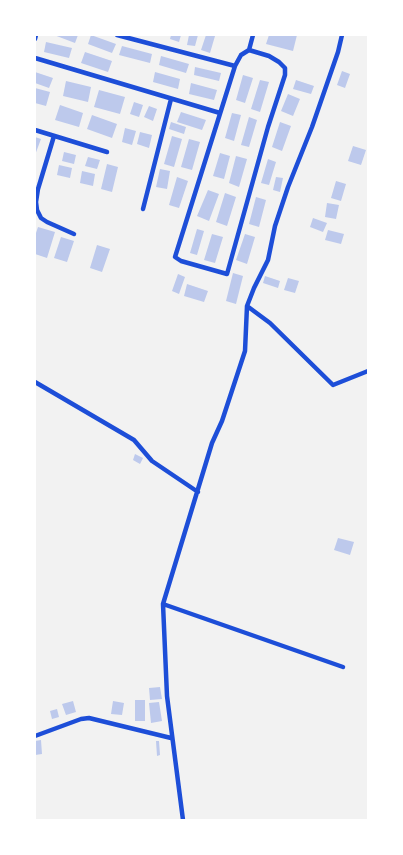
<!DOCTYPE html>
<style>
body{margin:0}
#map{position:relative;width:403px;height:855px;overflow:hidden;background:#f2f2f2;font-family:"Varela Round",sans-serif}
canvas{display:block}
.frame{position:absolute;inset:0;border:36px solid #fff;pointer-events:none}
</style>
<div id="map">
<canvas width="403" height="855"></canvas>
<div class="frame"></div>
</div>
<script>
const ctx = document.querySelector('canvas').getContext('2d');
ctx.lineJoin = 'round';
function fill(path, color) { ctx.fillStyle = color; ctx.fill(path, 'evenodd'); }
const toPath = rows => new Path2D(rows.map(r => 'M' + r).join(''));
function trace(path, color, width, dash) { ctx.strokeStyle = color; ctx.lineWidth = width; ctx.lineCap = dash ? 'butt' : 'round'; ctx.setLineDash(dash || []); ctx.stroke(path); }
fill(toPath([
 [54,35,78,35,75,43],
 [91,35,116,44,112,53,88,44],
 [171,35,181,35,179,42,170,39],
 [189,35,198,35,195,46,187,45],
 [206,35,215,36,210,53,201,50],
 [269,35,297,35,293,51,266,44],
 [46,42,72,48,69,58,44,52],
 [122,46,152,54,150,63,119,55],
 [85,52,112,61,108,72,81,63],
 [161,56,189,64,186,73,159,65],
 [195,67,221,73,219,81,194,75],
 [342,71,350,74,345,88,337,85],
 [35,72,53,78,49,88,35,83],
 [155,72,180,79,178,89,153,82],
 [243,75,253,78,245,103,236,100],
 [260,80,269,82,260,112,251,109],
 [296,80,314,86,311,94,293,89],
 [66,81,91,87,88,102,63,96],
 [191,83,217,90,214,100,189,94],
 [35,88,50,92,46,106,35,103],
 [99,90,125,97,120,114,94,107],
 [288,94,300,99,293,116,281,111],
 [134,102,143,105,139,117,130,114],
 [60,105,83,113,79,127,55,120],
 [149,106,157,109,153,121,144,117],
 [181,112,206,120,202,130,177,122],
 [232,113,241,115,234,141,225,138],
 [92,115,117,124,112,138,87,129],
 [249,117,257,120,249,147,241,145],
 [171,122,186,127,184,134,169,129],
 [280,122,291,126,282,151,272,147],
 [125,128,136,131,132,145,122,142],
 [140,132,152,135,149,148,137,144],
 [172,136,182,139,174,167,164,164],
 [35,137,41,139,35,155],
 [189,139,200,142,192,170,181,167],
 [353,146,366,150,361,165,348,161],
 [64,152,76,155,74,164,62,161],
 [220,153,230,156,224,179,213,176],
 [236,156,247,159,239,187,229,183],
 [88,157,100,160,97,169,85,166],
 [268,159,276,162,269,185,261,183],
 [107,164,118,167,112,192,101,189],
 [59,165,72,168,70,178,57,175],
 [160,169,170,171,167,189,156,187],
 [82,171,95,174,93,186,80,183],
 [177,177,188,181,179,208,169,205],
 [276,177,283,178,280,192,273,190],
 [336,181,346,184,341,201,331,198],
 [208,190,219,194,209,221,197,216],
 [225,193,236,197,227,226,216,222],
 [256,197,266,200,259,227,249,224],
 [327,203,339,205,336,219,325,217],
 [313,218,327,223,323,232,310,227],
 [38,227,55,232,47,258,35,254,35,236],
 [197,229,204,231,197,255,190,253],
 [328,230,344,234,341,244,325,240],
 [212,234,223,237,215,263,204,260],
 [245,234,255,237,247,264,236,260],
 [61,237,74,241,67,262,54,258],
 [97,245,110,249,102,272,90,268],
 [233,273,243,276,236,304,226,301],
 [178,274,185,277,179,294,172,291],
 [265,276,280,281,278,288,263,283],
 [288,278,299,281,295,293,284,290],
 [187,284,208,291,204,302,184,296],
 [135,454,143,458,140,464,133,460],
 [338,538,354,542,350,555,334,550],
 [160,687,162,699,150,700,149,688],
 [135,700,145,700,145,721,135,721],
 [73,701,76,712,66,715,62,704],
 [113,701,124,703,122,715,111,714],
 [159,702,162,721,151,723,149,703],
 [57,709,59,717,52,719,50,711],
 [41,740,42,754,35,755,35,741],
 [156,741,159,741,160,755,157,756]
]), '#bdc9ec');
trace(toPath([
 [117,35,235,66],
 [35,39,36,35],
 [249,50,269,56,279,62,285,68,285,75,268,127,227,274,181,261,175,257,235,66,241,55,249,50,253,35],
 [35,58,220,113],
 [35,130,107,152],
 [54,136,38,189,36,202,37,210,41,218,47,222,74,234],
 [143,209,171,99],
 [247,306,270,323,333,385,368,371],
 [35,382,134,440,152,461,198,492],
 [163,604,343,667],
 [35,736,81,719,89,718,171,738],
 [183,820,167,696,163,604,212,443,222,421,245,351,247,306,254,288,268,260,275,226,288,187,312,127,338,52,342,35]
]), '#1d4ed8', 4.5);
</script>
